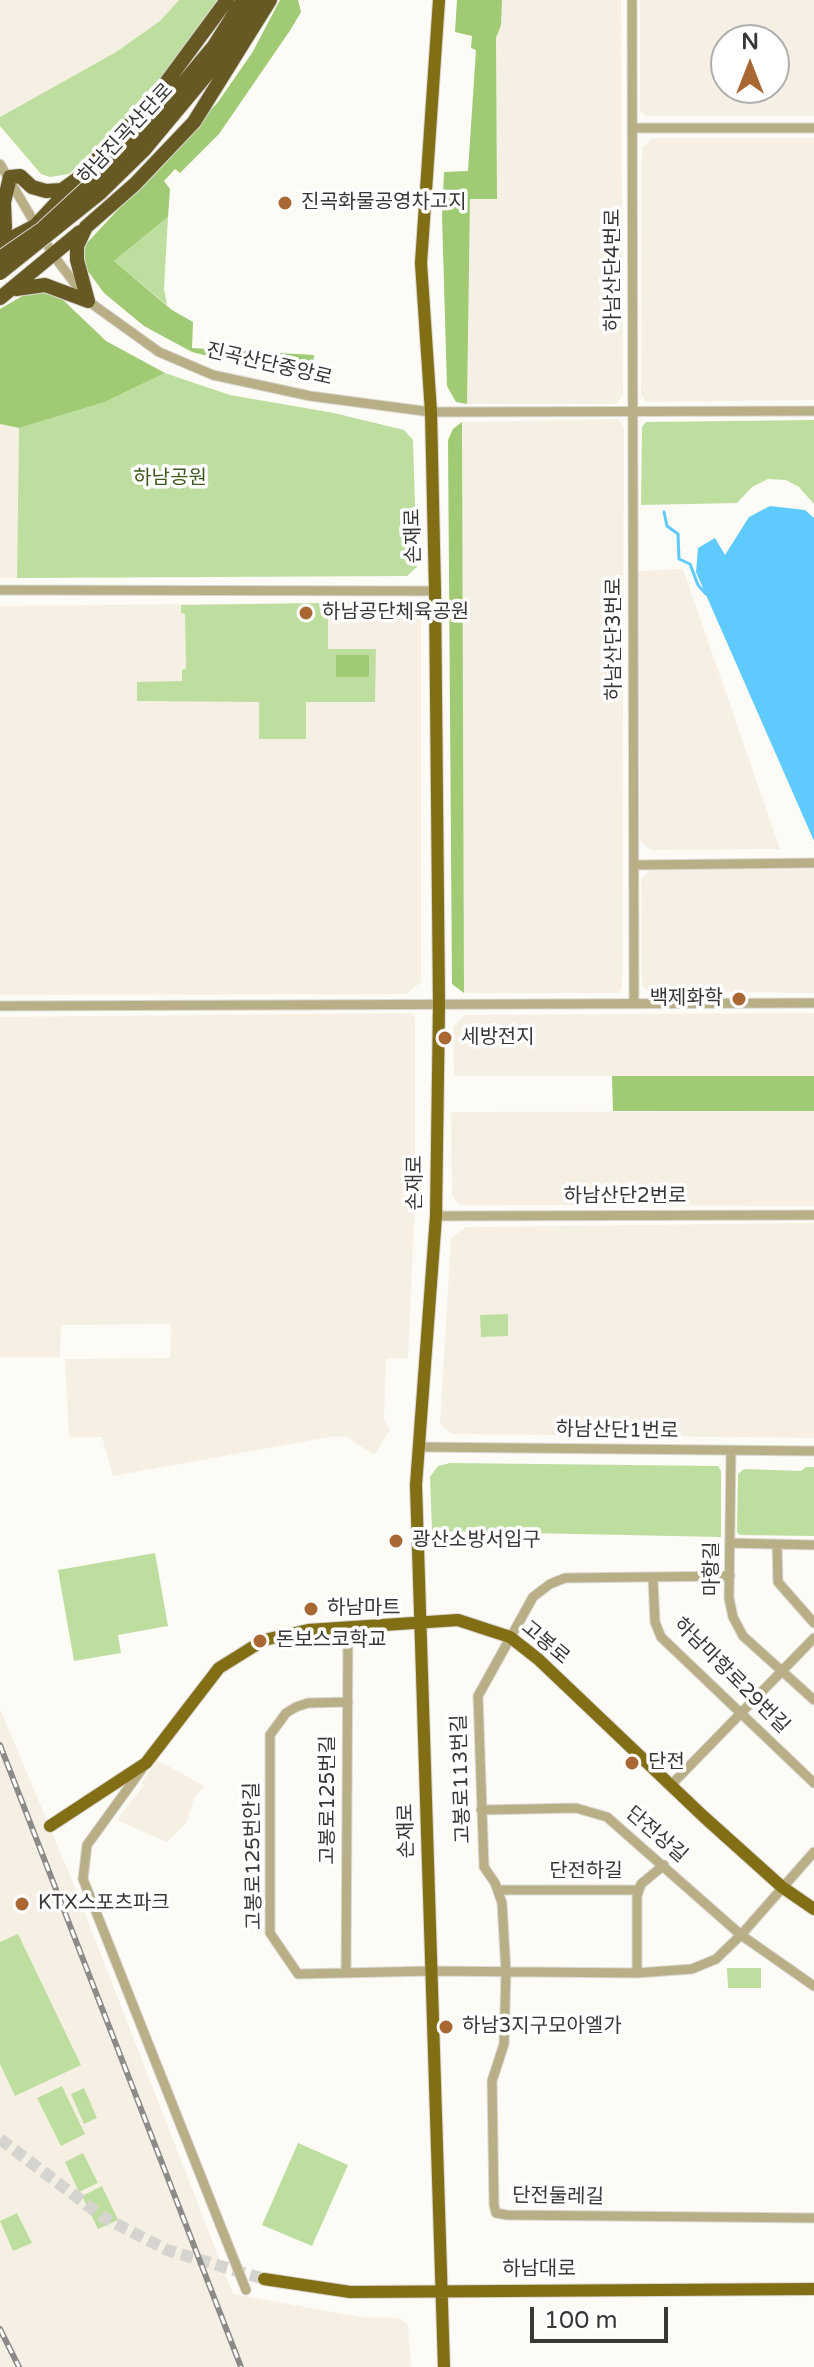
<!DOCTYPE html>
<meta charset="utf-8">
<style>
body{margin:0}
#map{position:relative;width:814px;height:2367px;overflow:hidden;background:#fdfbf6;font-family:"Varela Round",sans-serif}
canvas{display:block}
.north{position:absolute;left:710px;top:24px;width:80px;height:80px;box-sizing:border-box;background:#fff;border:2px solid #afafae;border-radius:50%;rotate:0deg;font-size:22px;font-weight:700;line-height:32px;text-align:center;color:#383735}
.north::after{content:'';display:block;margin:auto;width:28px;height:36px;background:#a96833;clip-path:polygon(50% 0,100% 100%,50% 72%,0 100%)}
.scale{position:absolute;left:530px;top:2307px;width:138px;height:36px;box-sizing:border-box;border:4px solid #383735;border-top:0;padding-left:10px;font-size:24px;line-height:28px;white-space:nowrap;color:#383735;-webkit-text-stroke:6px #fff;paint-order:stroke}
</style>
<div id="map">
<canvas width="814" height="2367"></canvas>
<div class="north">N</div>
<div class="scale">100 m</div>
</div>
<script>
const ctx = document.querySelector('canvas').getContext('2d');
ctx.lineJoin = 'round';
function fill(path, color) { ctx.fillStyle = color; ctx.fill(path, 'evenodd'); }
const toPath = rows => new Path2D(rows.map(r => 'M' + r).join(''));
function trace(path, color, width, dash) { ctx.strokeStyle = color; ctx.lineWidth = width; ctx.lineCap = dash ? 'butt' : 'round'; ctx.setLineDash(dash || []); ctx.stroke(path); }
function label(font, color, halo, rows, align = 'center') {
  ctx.font = font + ' "Varela Round","Noto Sans KR",sans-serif'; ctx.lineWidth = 7; ctx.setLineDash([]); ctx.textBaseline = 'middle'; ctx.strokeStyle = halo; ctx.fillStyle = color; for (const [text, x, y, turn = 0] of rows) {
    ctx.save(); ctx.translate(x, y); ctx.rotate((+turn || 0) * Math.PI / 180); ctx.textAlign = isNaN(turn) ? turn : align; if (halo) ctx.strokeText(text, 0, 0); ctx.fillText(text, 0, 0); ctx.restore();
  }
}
fill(toPath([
 [0,0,179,0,160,21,116,52,0,117],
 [502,0,621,0,623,395,616,404,467,404,470,199,497,199,496,38,501,25],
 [640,0,814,0,814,116,646,116,640,110],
 [726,40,774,40,774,88,726,88],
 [653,138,814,138,814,400,647,402,641,395,642,148],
 [618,419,624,427,622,989,618,993,464,993,462,422],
 [0,424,19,428,17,578,0,578],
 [683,569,780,849,651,850,640,841,638,571],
 [400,602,417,609,421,616,421,982,406,994,0,995,0,606],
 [651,869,814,869,814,993,647,991,642,984,641,879],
 [411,1013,415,1017,415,1200,408,1358,386,1359,384,1420,390,1430,374,1455,347,1437,335,1436,113,1476,102,1437,69,1437,65,1359,170,1358,171,1324,61,1325,60,1357,0,1357,0,1017],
 [814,1013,814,1076,454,1076,453,1026,465,1015],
 [814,1111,814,1206,459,1205,452,1195,451,1112],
 [814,1223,814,1438,452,1434,440,1424,451,1238,466,1227],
 [0,1709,72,1880,233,2294,360,2317,400,2318,408,2325,411,2367,0,2367],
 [157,1760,204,1786,194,1798,186,1823,167,1842,117,1820,143,1786,141,1783]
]), '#f6f0e4');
fill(toPath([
 [179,0,219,0,172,66,116,128,69,174,50,177,41,174,0,126,0,117,116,52,160,21],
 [168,217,164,289,167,305,114,261],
 [165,373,230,395,334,413,404,430,413,440,417,567,407,576,17,578,19,428,105,402],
 [814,420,814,504,799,487,786,480,768,479,752,487,737,503,641,505,642,427,646,422],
 [328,603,328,649,376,649,375,702,306,702,306,739,259,739,259,702,137,701,137,682,182,681,182,670,186,669,185,614,181,613,181,605],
 [508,1314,508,1336,481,1337,480,1315],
 [450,1463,718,1466,721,1471,721,1537,432,1531,430,1477,438,1466],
 [806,1467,814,1467,814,1536,740,1535,737,1532,738,1474,744,1469,801,1471],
 [155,1553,168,1626,118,1635,121,1653,74,1661,58,1570],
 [18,1934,81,2065,15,2096,0,2064,0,1942],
 [727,1968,761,1968,761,1988,728,1988],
 [62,2086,85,2134,61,2146,37,2098],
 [84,2088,97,2118,84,2124,71,2094],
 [298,2143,348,2165,312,2246,262,2225],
 [83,2153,98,2183,79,2192,65,2162],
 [102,2186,118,2220,98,2229,82,2196],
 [17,2213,32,2243,13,2251,0,2221]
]), '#bede9f');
fill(toPath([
 [280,0,298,0,301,12,291,29,219,134,180,173,175,169,164,181,170,189,168,217,114,261,172,310,193,322,192,348,314,355,312,375,243,365,192,352,144,326,104,293,82,263,86,244,218,102,252,53],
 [457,0,502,0,501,25,496,38,497,199,470,199,467,404,456,402,447,386,442,216,444,172,468,171,476,50,471,48,472,36,455,32],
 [31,291,46,291,61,298,106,341,165,373,105,402,19,428,0,424,0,309],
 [462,422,464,993,452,984,448,440,453,429],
 [336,655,369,655,369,677,336,677],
 [612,1076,814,1076,814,1111,613,1111]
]), '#a0ca74');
fill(toPath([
 [770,506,805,510,814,518,814,841,696,572,698,548,715,538,725,555,749,517]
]), '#5fcafe');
trace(toPath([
 [664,512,667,526,678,534,679,559,690,564,698,585,706,594]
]), '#5fcafe', 3);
trace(toPath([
 [0,2139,103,2217,167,2250,264,2279]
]), '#d6d4cf', 12, [12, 6]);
const minor = toPath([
 [632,0,634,1003],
 [632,128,814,128],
 [0,164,54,256,88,301,159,352,213,375,310,396,431,412,814,411],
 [0,590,435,591],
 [635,865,814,863],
 [0,1006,814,1003],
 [436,1216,814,1215],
 [420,1447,814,1451],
 [731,1451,729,1598,733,1617,743,1636,814,1700],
 [730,1543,814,1545],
 [777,1545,778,1582,814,1623],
 [730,1576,565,1578,550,1584,533,1597,478,1696,484,1867,495,1883,502,1903,506,1972,504,2044,492,2081,494,2205,496,2213,507,2215,814,2218],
 [653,1579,655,1622,661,1637,814,1783],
 [348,1702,308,1703,296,1707,286,1713,270,1735,270,1933,298,1974,430,1971,637,1973,692,1969,716,1959,741,1935,814,1852],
 [142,1769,87,1845,83,1879,246,2290],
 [671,1785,814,1638],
 [481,1810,576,1808,607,1817,741,1935,814,1986],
 [498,1890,639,1890],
 [346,1973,348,1627],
 [637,1973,637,1896,641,1884,664,1865]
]);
const major = toPath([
 [439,0,421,263,431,412,435,591,439,1005,436,1216,416,1485,444,2367],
 [50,1826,146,1763,219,1668,264,1640,308,1630,458,1620,510,1637,538,1659,703,1816,782,1887,814,1909],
 [264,2279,350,2292,814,2289]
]);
const highway = toPath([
 [92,183,134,142,214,46,243,0],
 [100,193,144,150,224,54,257,0],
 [0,235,5,228,4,202,10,177,20,176,32,187,46,191,62,190,80,177,154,99,227,0],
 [0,244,35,226,72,186],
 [16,289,45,285,88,301],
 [0,298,80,232],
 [88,301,77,260,77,246,86,227,135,184,194,122,270,0]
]);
trace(minor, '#dad8d3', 11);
trace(major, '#dad8d3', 14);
trace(highway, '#dad8d3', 16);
trace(minor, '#b9af87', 9);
trace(major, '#826f15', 12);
trace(highway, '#665924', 14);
const rail = toPath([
 [0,1745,241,2367],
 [0,2329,19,2367]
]);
trace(rail, '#8d8b88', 6);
trace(rail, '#fff', 3, [9]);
const highwayBridge = toPath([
 [0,258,42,229,92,183],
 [0,273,100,193]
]);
trace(highwayBridge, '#dad8d3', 16, []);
trace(highwayBridge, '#665924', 14);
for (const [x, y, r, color] of [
 [285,203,8,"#a96833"],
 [306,613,8,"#a96833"],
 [739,999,8,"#a96833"],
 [445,1038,8,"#a96833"],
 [396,1541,8,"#a96833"],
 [311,1609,8,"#a96833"],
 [260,1641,8,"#a96833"],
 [632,1763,8,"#a96833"],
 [22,1904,8,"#a96833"],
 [446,2027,8,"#a96833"]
]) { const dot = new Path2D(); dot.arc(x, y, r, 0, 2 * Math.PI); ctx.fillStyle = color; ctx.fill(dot); trace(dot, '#fff', 3); }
label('20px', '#383735', '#fff', [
 ["하남진곡산단로",126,134,-47],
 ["하남산단4번로",614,270,-90],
 ["진곡산단중앙로",269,365,13],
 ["손재로",414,536,-91],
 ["하남산단3번로",615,639,-90],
 ["손재로",416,1183,-90],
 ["하남산단2번로",625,1197],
 ["하남산단1번로",617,1431,1],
 ["마항길",713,1569,-90],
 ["고봉로",545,1643,40],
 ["하남마항로29번길",731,1676,45],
 ["고봉로113번길",462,1779,-92],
 ["고봉로125번길",329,1800,-90],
 ["손재로",407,1831,-91],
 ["단전상길",656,1835,41],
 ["고봉로125번안길",254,1856,-91],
 ["단전하길",586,1872],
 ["단전둘레길",558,2197,1],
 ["하남대로",539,2270]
]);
label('20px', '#383735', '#fff', [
 ["진곡화물공영차고지",301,203],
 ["하남공단체육공원",322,613],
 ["백제화학",723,999,"right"],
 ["세방전지",461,1038],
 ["광산소방서입구",412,1541],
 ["하남마트",327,1609],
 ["돈보스코학교",276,1641],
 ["단전",648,1763],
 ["KTX스포츠파크",38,1904],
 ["하남3지구모아엘가",462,2027]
], 'left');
label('20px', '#3d581c', '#fff', [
 ["하남공원",170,479]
]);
</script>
